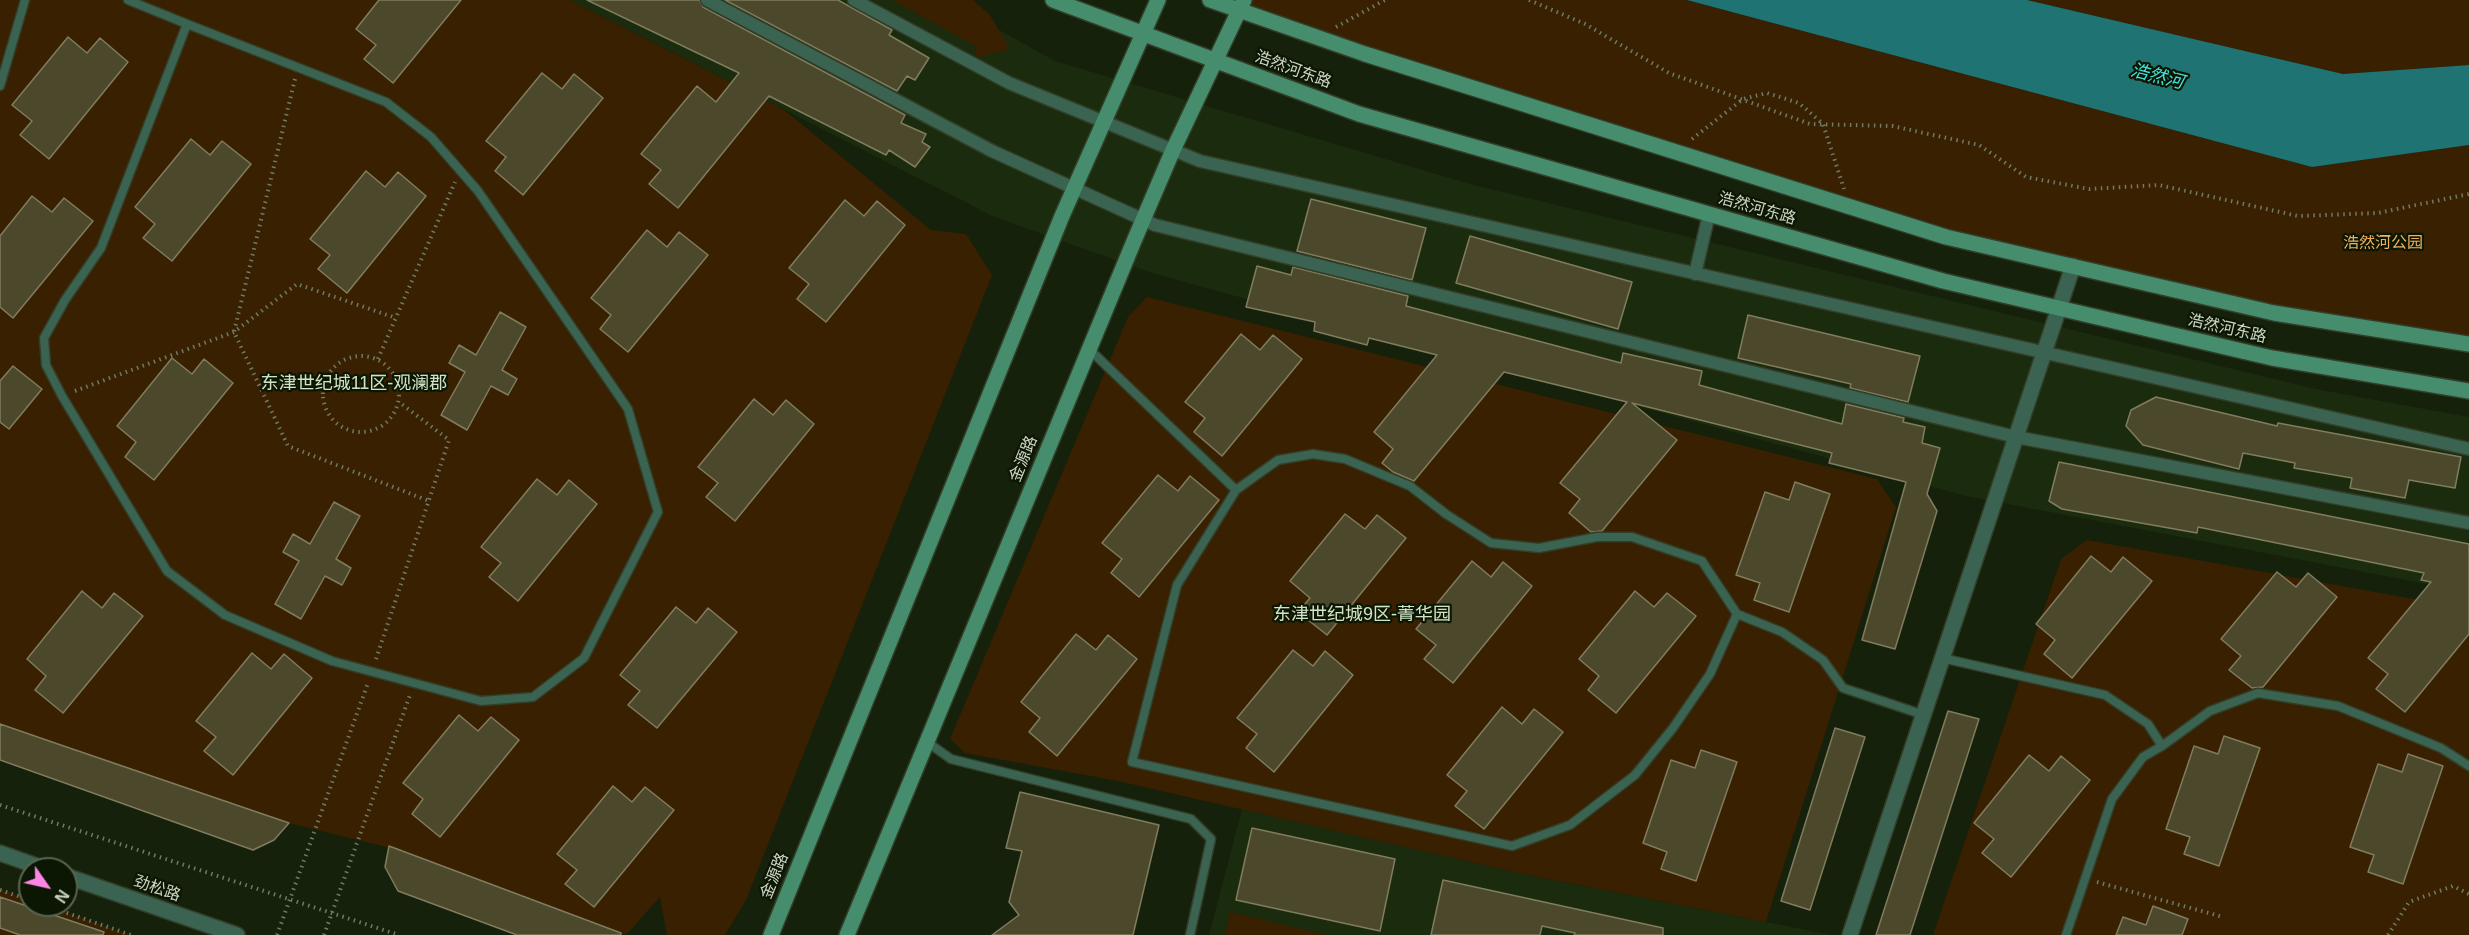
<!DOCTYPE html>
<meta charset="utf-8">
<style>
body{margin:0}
#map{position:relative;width:2469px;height:935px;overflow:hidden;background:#15210a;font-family:Helvetica,sans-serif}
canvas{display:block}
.north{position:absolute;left:18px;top:857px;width:60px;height:60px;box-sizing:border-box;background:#0c1703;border:2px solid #596351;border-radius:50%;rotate:124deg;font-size:16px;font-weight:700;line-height:24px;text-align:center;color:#ccd5c6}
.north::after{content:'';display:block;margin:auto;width:21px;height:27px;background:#fc86e4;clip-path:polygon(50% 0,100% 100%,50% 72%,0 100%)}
</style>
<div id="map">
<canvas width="2469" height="935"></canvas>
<div class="north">N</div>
</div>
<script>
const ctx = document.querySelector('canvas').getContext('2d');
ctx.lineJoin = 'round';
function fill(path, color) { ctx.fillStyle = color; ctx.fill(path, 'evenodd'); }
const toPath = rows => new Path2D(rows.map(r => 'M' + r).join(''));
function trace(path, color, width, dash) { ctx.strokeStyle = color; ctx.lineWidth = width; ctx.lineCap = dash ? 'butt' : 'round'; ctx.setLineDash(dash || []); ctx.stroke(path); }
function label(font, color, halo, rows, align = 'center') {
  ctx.font = font + ' Helvetica,"Noto Sans SC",sans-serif'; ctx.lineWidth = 4.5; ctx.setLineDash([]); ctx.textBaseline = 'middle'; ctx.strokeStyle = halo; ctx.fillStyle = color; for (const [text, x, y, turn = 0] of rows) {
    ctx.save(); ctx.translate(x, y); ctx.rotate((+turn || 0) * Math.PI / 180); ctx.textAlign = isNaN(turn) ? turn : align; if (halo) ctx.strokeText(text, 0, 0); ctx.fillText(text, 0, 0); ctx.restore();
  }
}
fill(toPath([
 [570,0,946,0,1055,61,1470,184,2316,389,2469,417,2469,592,1966,496,1155,274,994,217],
 [1242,809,1523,874,1832,935,1209,935]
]), '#1b2b0d');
fill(toPath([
 [0,0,570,0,783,109,931,230,966,234,992,275,746,900,725,935,667,935,660,897,626,935,399,850,289,823,0,724],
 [892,0,973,0,990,15,1010,49,977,58,975,46],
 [1244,0,1687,0,2312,167,2469,145,2469,344,2274,313,1946,237,1239,10],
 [2027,0,2469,0,2469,65,2343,74],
 [1147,297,1877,479,1896,507,1766,922,1523,874,1118,781,965,753,950,739,1128,317],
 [2087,540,2469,609,2469,935,1933,935,2061,559],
 [0,889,30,900,30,905,45,905,131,935,0,935],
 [1230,912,1327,935,1225,935]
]), '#392000');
fill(toPath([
 [1687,0,2027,0,2343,74,2469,65,2469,145,2312,167]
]), '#1f7473');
const building = toPath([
 [379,0,461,0,393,83,364,59,376,45,356,29,379,0],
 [587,0,699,0,703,7,905,115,901,123,926,134,922,142,930,147,915,167,889,150,886,155,769,96,678,208,649,184,661,170,641,154,697,86,716,102,739,73,587,0],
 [725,0,838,0,892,30,889,35,929,58,915,80,907,76,897,91,725,0],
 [68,37,87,53,100,38,128,62,49,159,20,135,32,121,12,105,68,37],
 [542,73,562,89,574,74,603,98,523,195,495,171,506,157,486,141,542,73],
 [191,139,210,155,222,141,251,164,172,261,143,238,155,224,135,207,191,139],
 [366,171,385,187,398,172,426,196,347,293,318,269,330,255,310,239,366,171],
 [32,196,52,212,64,198,93,221,13,318,0,307,0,236,32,196],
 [1311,199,1426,228,1412,280,1297,251,1311,199],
 [845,200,864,216,877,201,905,225,826,322,797,299,809,284,789,268,845,200],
 [647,230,667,247,679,232,708,255,628,352,600,329,611,315,591,298,647,230],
 [1470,236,1632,282,1618,329,1456,283,1470,236],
 [1257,266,1291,275,1293,267,1408,296,1406,306,1621,363,1623,353,1702,371,1699,385,1842,424,1846,404,1904,418,1903,422,1925,427,1922,443,1940,448,1927,494,1937,511,1895,649,1862,640,1906,482,1829,463,1832,453,1632,403,1677,440,1602,531,1591,532,1569,513,1580,499,1560,483,1627,402,1504,372,1414,481,1393,472,1382,463,1393,449,1374,432,1437,355,1369,338,1367,345,1314,331,1315,322,1246,307,1257,266],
 [500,312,526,327,502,370,517,379,508,395,491,386,467,430,441,415,465,372,449,363,459,345,476,355,500,312],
 [1748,315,1920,356,1908,402,1850,388,1851,384,1738,358,1748,315],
 [1241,334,1260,350,1273,335,1302,359,1222,456,1194,432,1205,418,1185,402,1241,334],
 [172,358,192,374,204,359,233,383,154,480,125,457,136,442,117,426,172,358],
 [13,366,42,389,9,429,0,422,0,381,13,366],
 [2156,397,2277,426,2278,423,2461,457,2455,488,2409,480,2405,498,2350,488,2352,478,2294,468,2295,463,2243,453,2239,469,2143,445,2126,426,2131,410,2156,397],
 [754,399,773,415,786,400,814,424,735,521,706,497,718,483,698,467,754,399],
 [2059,462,2469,544,2469,634,2405,712,2376,689,2388,674,2368,658,2431,582,2421,580,2424,573,2198,527,2197,533,2062,509,2049,501,2059,462],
 [1158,475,1178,491,1190,476,1219,500,1139,597,1111,573,1122,559,1102,543,1158,475],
 [537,479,557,495,569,480,597,504,518,601,489,577,501,563,481,547,537,479],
 [1795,482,1830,494,1789,612,1754,600,1760,583,1736,575,1765,492,1789,500,1795,482],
 [334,502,360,516,336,559,351,568,342,585,325,576,301,619,275,604,299,561,283,552,293,534,310,544,334,502],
 [1345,514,1365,529,1377,515,1406,538,1327,635,1298,612,1310,598,1290,581,1345,514],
 [2091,556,2111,572,2123,557,2152,581,2072,678,2044,654,2055,640,2036,624,2091,556],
 [1472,561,1491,577,1503,562,1532,586,1453,683,1424,659,1436,645,1416,629,1472,561],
 [2277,572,2296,587,2308,573,2337,597,2263,687,2252,688,2229,670,2241,656,2221,639,2277,572],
 [82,591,102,608,114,593,143,616,63,713,35,690,46,676,27,659,82,591],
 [1635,591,1654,607,1667,593,1696,616,1616,713,1588,690,1599,676,1579,659,1635,591],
 [676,607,696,623,708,608,737,632,657,728,628,705,640,691,620,675,676,607],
 [1076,634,1096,650,1108,635,1137,659,1057,756,1029,732,1040,718,1021,702,1076,634],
 [1293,650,1313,666,1325,651,1353,675,1274,772,1246,748,1257,734,1237,718,1293,650],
 [252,653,271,669,284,654,312,678,233,775,204,751,216,737,196,721,252,653],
 [1502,707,1522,724,1534,709,1563,732,1484,829,1455,806,1467,791,1447,775,1502,707],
 [1948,711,1979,719,1910,935,1876,935,1948,711],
 [459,715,478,731,491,717,519,740,440,837,412,814,423,799,403,783,459,715],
 [0,724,52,742,289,823,274,840,253,850,0,760,0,724],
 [1835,728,1865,737,1810,910,1781,901,1835,728],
 [2224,736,2260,748,2219,866,2184,854,2190,837,2166,829,2194,746,2218,754,2224,736],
 [1701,750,1737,762,1696,881,1661,869,1667,852,1643,843,1671,760,1695,768,1701,750],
 [2408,754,2443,766,2403,884,2368,872,2374,855,2350,847,2378,764,2402,772,2408,754],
 [2029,755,2049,771,2061,756,2090,780,2011,877,1982,853,1994,839,1974,823,2029,755],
 [613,786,632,802,645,787,674,810,594,907,565,884,577,870,557,854,613,786],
 [1020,792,1159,825,1133,935,992,935,1019,915,1009,902,1022,851,1006,848,1020,792],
 [1252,828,1395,859,1380,931,1236,900,1252,828],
 [389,846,621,933,621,935,517,935,398,891,385,867,389,846],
 [1443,880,1663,928,1663,935,1574,935,1575,933,1542,926,1540,935,1431,935,1443,880],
 [0,897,104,932,103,935,20,935,0,928,0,897],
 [2153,906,2188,919,2182,935,2116,935,2123,917,2146,925,2153,906]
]);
fill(building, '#4c482c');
trace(building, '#807c5e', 1.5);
const service = toPath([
 [128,0,187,24,101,248,65,300,44,338,46,365,62,396,167,571,225,615,332,661,481,701,533,697,584,658,658,512,628,409,478,191,431,137,386,102,187,24],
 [0,86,25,0],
 [1089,349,1236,490,1177,585,1132,762,1512,846,1570,825,1635,775,1673,728,1710,674,1737,614,1702,561,1632,537,1597,537,1539,548,1491,543,1446,514,1410,486,1345,459,1313,454,1278,460,1236,490],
 [1737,614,1782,632,1823,660,1843,688,1924,715],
 [1942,658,2105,695,2148,724,2162,746],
 [927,742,951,759,1191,819,1211,839,1190,935],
 [2066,935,2112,799,2143,757,2162,746,2210,711,2258,693,2338,706,2441,748,2469,766]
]);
const pedestrian = toPath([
 [707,0,992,151,1155,225,2016,437,2469,523],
 [854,0,1009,83,1200,161,2469,449],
 [1695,274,1709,214]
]);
const tertiary = toPath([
 [0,853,45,869],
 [66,876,237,935],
 [1850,935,2073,266]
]);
const secondary = toPath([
 [1053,0,1359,114,1943,281,2272,358,2469,391],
 [1210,0,1365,54,1946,237,2274,313,2469,344],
 [771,935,1062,216,1158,0],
 [847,935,1134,241,1173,150,1244,0]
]);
trace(service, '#323e28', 11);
trace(pedestrian, '#323e28', 15);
trace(tertiary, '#323e28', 18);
trace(secondary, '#323e28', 18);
trace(toPath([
 [1529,0,1585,24,1669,73,1810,124,1892,126,1979,145,2026,177,2089,189,2159,185,2298,216,2378,213,2469,194],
 [1336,27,1385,0],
 [295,79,234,332,288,446,429,501],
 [1692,139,1743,99,1767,93,1799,103,1823,124,1844,189],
 '323 394a38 38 0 1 1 76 0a38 38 0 1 1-76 0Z',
 [378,359,455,182],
 [75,391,234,332,297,284,396,318],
 [376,659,449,440,399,402],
 [0,805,399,935],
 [2097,882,2223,917],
 [0,890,30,900],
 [44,905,131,935],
 [277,935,368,683],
 [324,935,410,695],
 [2388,935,2409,902,2453,886,2469,894]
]), '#6f7a67', 4, [1.5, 4.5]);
trace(service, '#3a6451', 8);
trace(pedestrian, '#3a6451', 12);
trace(tertiary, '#3a6451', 15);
trace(secondary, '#468d6e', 15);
label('16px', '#ccd5c6', '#0c1703', [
 ["浩然河东路",1293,70,20],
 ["浩然河东路",1757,209,16],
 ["浩然河东路",2227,329,13],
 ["金源路",1024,459,-68],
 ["金源路",775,876,-68],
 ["劲松路",157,889,19]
]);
label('16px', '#f4af5d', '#0c1703', [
 ["浩然河公园",2383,244]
]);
label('italic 18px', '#44e2e2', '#0c1703', [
 ["浩然河",2157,77,14]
]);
label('18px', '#d2e3c5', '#0c1703', [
 ["东津世纪城11区-观澜郡",354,384],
 ["东津世纪城9区-菁华园",1362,615]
]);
</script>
